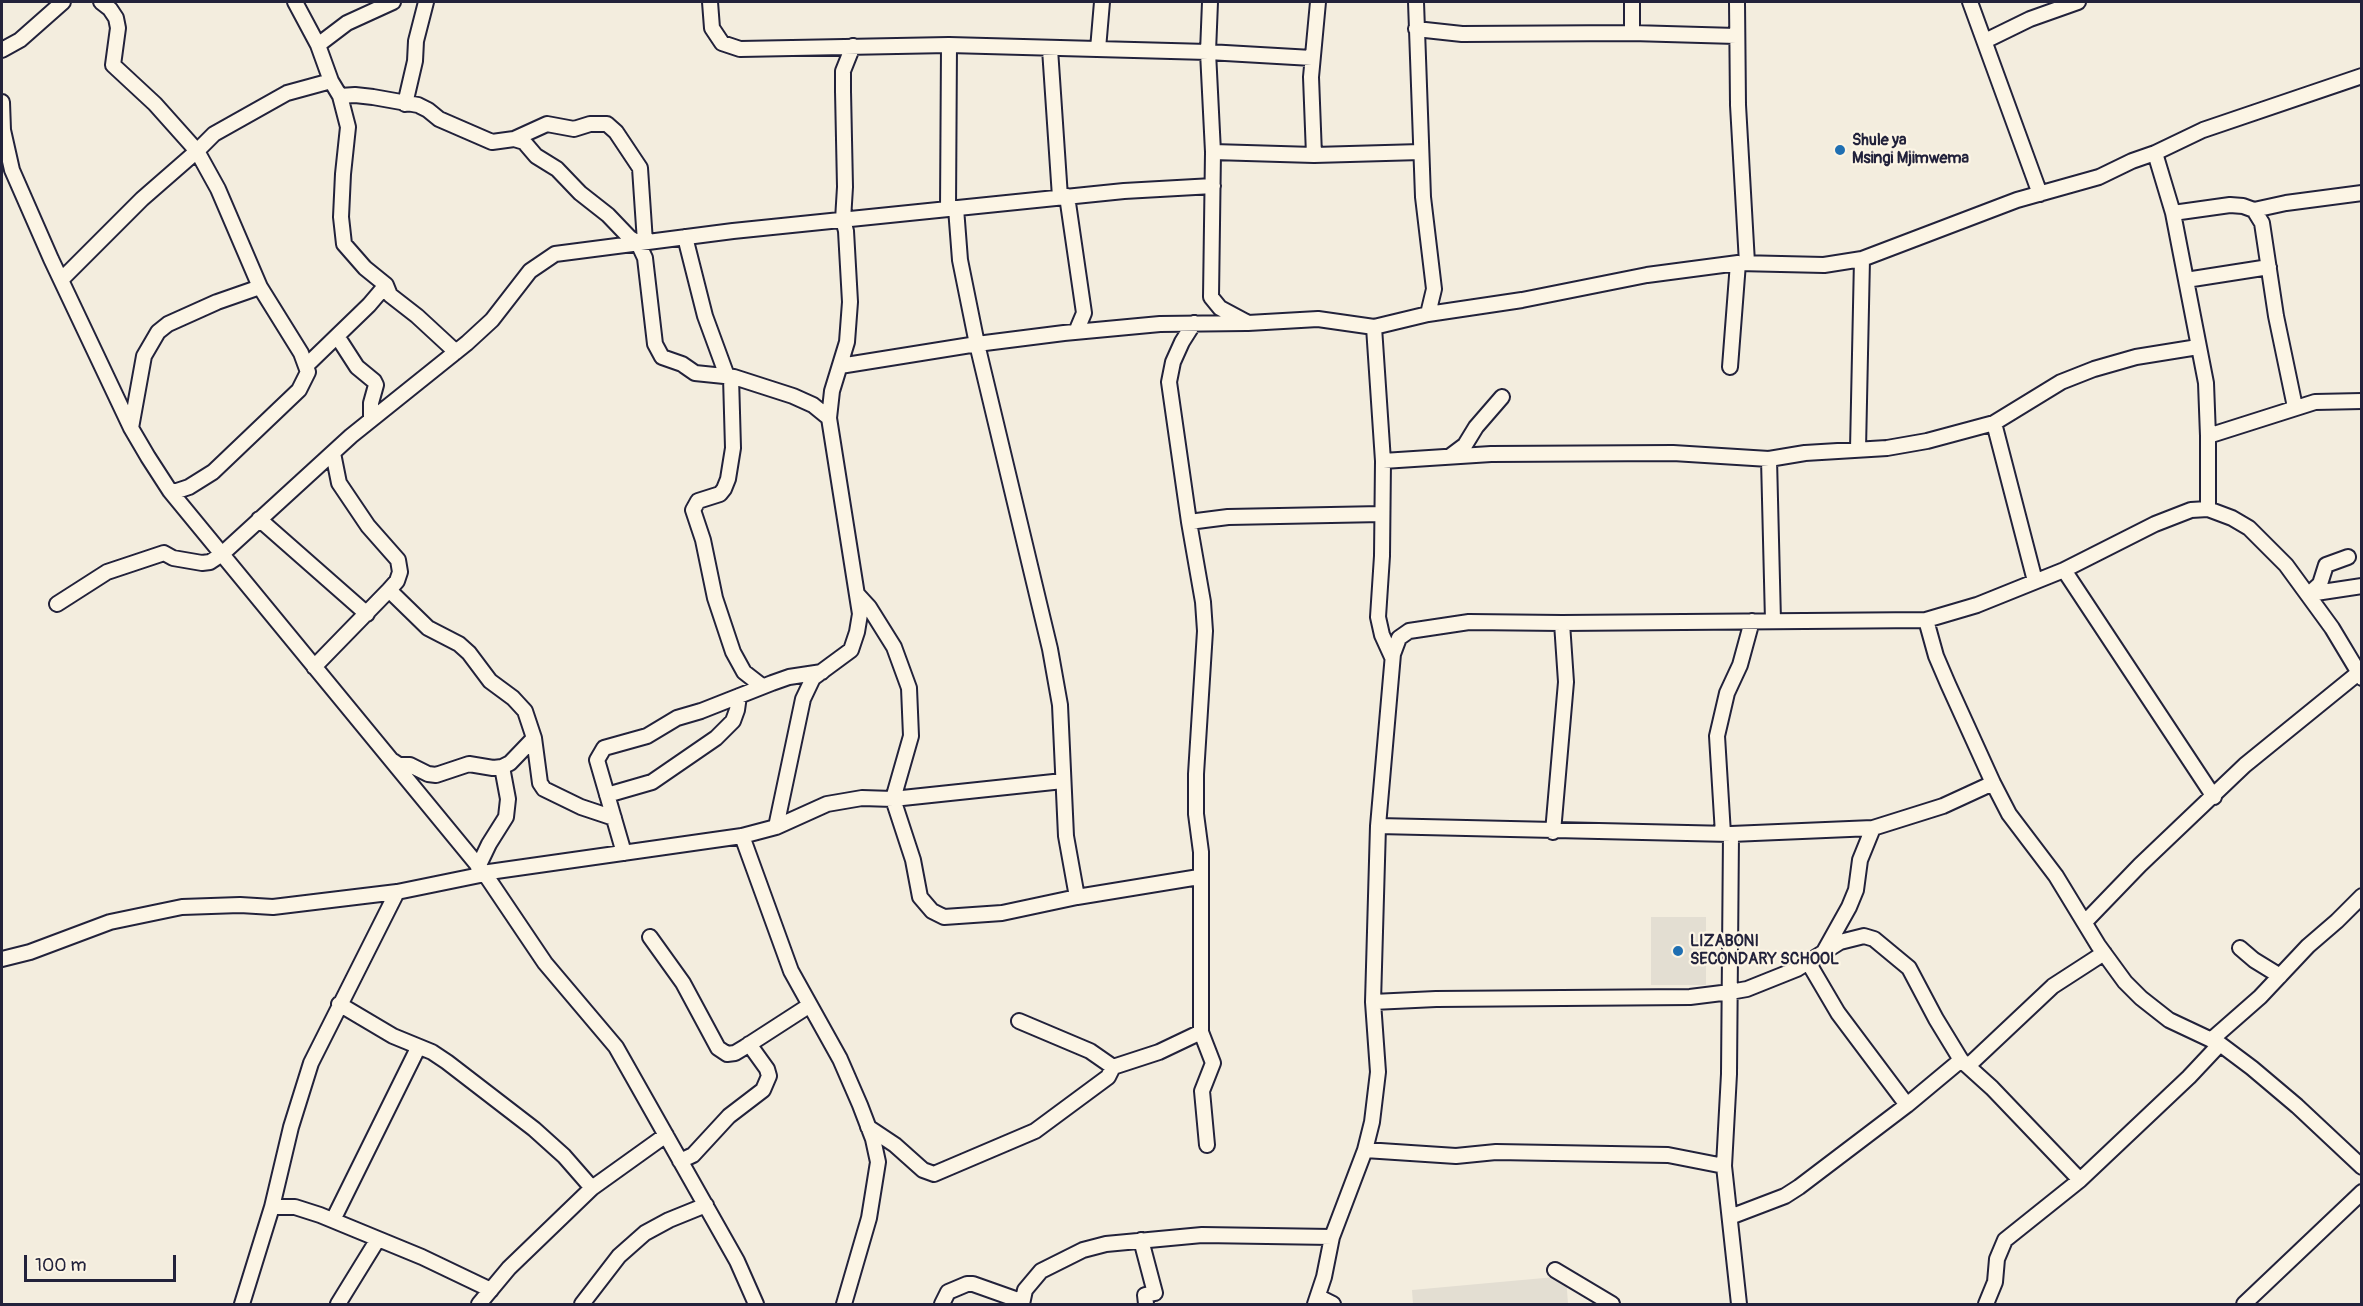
<!DOCTYPE html>
<style>
body{margin:0}
#map{position:relative;width:2363px;height:1306px;overflow:hidden;background:#f3edde;font-family:Pangolin,sans-serif}
canvas{display:block}
.frame{position:absolute;inset:0;border:3px solid #22223b;pointer-events:none}
.scale{position:absolute;left:24px;top:1255px;width:152px;height:27px;box-sizing:border-box;border:3px solid #22223b;border-top:0;padding-left:8px;font-size:18px;line-height:21px;white-space:nowrap;color:#22223b;-webkit-text-stroke:4px #fcf5e5;paint-order:stroke}
</style>
<div id="map">
<canvas width="2363" height="1306"></canvas>
<div class="frame"></div>
<div class="scale">100 m</div>
</div>
<script>
const ctx = document.querySelector('canvas').getContext('2d');
ctx.lineJoin = 'round';
function fill(path, color) { ctx.fillStyle = color; ctx.fill(path, 'evenodd'); }
const toPath = rows => new Path2D(rows.map(r => 'M' + r).join(''));
function trace(path, color, width, dash) { ctx.strokeStyle = color; ctx.lineWidth = width; ctx.lineCap = dash ? 'butt' : 'round'; ctx.setLineDash(dash || []); ctx.stroke(path); }
function label(font, color, halo, rows, align = 'center') {
  ctx.font = font + ' Pangolin,sans-serif'; ctx.lineWidth = 4.5; ctx.setLineDash([]); ctx.textBaseline = 'middle'; ctx.strokeStyle = halo; ctx.fillStyle = color; for (const [text, x, y, turn = 0] of rows) {
    ctx.save(); ctx.translate(x, y); ctx.rotate((+turn || 0) * Math.PI / 180); ctx.textAlign = isNaN(turn) ? turn : align; if (halo) ctx.strokeText(text, 0, 0); ctx.fillText(text, 0, 0); ctx.restore();
  }
}
fill(toPath([
 [1651,917,1706,917,1706,985,1651,985],
 [1566,1276,1568,1304,1413,1304,1412,1290]
]), '#e3ded2');
const minor = toPath([
 [101,2,110,9,116,18,118,28,113,65,155,104,197,151,218,189,260,287,301,353,308,372,299,390,213,472,189,487,177,491,170,491],
 [295,2,318,45,331,81,340,96,348,127,343,174,341,217,344,244,365,268,386,285,390,295,417,316,456,352],
 [710,2,712,28,722,43,740,49,949,45,1208,52,1312,58],
 [1210,2,1208,52,1213,152,1211,297,1220,308,1248,323,1318,319,1374,327,1428,314,1522,300,1647,275,1738,263,1824,265,1862,259,2017,200,2099,177,2132,161,2155,153,2203,130,2362,76],
 [1416,2,1423,197,1434,289,1428,314],
 [1737,2,1738,105,1747,263],
 [1970,2,2040,194],
 [1416,29,1462,34,1632,33,1736,36],
 [1632,33,1632,2],
 [1985,41,2030,19,2078,2],
 [318,45,347,23,393,2],
 [1050,49,1060,197],
 [1098,49,1102,2],
 [2,50,20,40,63,2],
 [340,96,355,95,373,97,418,105,428,110,439,119,492,142,514,139,547,124,574,129,590,124,607,124,616,132,640,168,645,242],
 [2,102,3,130,12,170,51,259,131,428,148,457,170,491,485,874,545,963,616,1047,737,1261,756,1304],
 [405,104,415,61,416,41,426,2],
 [514,139,524,142,536,156,557,169,580,193,608,215,630,238,638,243,645,258,655,344,662,357,682,364,695,373,734,377,793,396,813,405,829,418],
 [1213,152,1314,155,1421,152],
 [2155,153,2173,213,2206,383,2208,436,2208,509],
 [1314,155,1311,77,1318,2],
 [1067,196,1084,313,1076,332],
 [956,208,960,260,977,344,1050,649,1060,705,1066,836,1077,897],
 [948,209,949,45],
 [2254,210,2286,203,2362,193],
 [2173,213,2230,205,2243,206,2254,210,2262,223,2276,316,2295,407],
 [685,237,705,316,727,376],
 [61,280,142,199,197,151,214,134,287,93,331,81],
 [2186,280,2269,267],
 [1194,323,1182,342,1173,362,1169,382,1189,522,1203,602,1205,631,1196,774,1196,814,1201,852,1201,1032,1213,1063,1202,1091,1207,1145],
 [1374,327,1383,461,1382,556,1378,617,1382,635,1392,657],
 [337,336,357,367,374,381,376,385,371,403,371,419],
 [307,365,369,305,386,285],
 [840,366,977,344,1064,333,1160,324,1246,323],
 [1730,367,1738,263],
 [731,377,733,448,728,479,724,489,720,494,698,501,693,510,703,540,715,598,733,652,744,672,762,686],
 [1994,423,2035,581],
 [131,428,144,356,158,332,168,324,217,302,260,287],
 [2208,436,2315,402,2362,401],
 [1858,449,1862,259],
 [1449,457,1465,445,1476,427,1502,397],
 [1769,459,1773,621],
 [1383,461,1491,454,1673,453,1769,459,1805,453,1887,448,1927,441,1994,423,2061,382,2094,369,2136,357,2198,347],
 [259,519,367,614],
 [1189,522,1228,517,1382,514],
 [2064,570,2214,797],
 [389,590,428,628,459,644,469,653,490,681,513,698,525,711,534,738,540,783,544,789,581,807,614,818],
 [2309,594,2320,584,2326,565,2348,557],
 [2309,594,2362,586],
 [858,595,869,607,894,647,909,688,911,736,893,799,913,860,920,897,932,911,944,917,1002,913,1077,897,1199,877],
 [57,604,107,572,164,553,173,558,202,563,210,562,222,554,351,436,467,343,492,320,530,271,555,254,733,231,1124,191,1213,186],
 [1926,620,1936,656,1948,684,1993,783,2009,814,2056,876,2098,945,2125,982,2141,998,2169,1020,2220,1044,2252,1068,2297,1106,2362,1167],
 [314,667,389,590,397,581,400,572,398,560,368,526,339,483,333,453],
 [393,761,399,765,410,765,428,774,436,775,469,764,493,768,502,767,510,763,534,738],
 [607,795,652,782,716,738,733,721,737,710,739,696],
 [1378,826,1731,834,1729,1074,1724,1166,1739,1304],
 [776,827,803,699,813,678,851,650,857,632,860,614,829,418,832,391,847,342,850,302,846,231,843,220,845,187,843,91,843,71,853,46],
 [1553,832,1566,682,1562,623],
 [1723,834,1717,736,1727,693,1740,665,1752,621],
 [1731,834,1873,828,1943,806,1993,783],
 [742,836,791,971,840,1059,860,1105,873,1139,878,1162,869,1218,844,1304],
 [624,853,597,760,604,748,647,736,677,718,701,711,772,683,789,677,822,672],
 [478,867,489,844,506,817,508,799,502,767],
 [482,873,742,836,776,827,827,804,862,798,893,799,1063,781],
 [2085,922,2140,865,2245,765,2362,670],
 [650,937,683,983,718,1048,727,1054,735,1053,745,1047,810,1005],
 [2240,948,2254,960,2280,976],
 [1825,950,1849,907,1856,890,1860,860,1873,828],
 [2,959,30,952,110,922,182,907,240,905,273,907,397,892,485,874],
 [1808,962,1838,1013,1907,1105],
 [1373,1002,1436,999,1690,997,1730,992,1747,989,1797,969,1840,942,1864,936,1874,939,1909,968,1936,1019,1961,1060,1992,1088,2080,1180],
 [339,1004,393,1036,432,1052,447,1062,534,1129,564,1156,592,1188,666,1135],
 [1019,1021,1090,1051,1113,1067],
 [2211,1040,2260,997,2308,946,2337,921,2362,896],
 [1968,1066,2053,986,2104,953],
 [868,1127,895,1145,923,1170,934,1174,1035,1131,1108,1077,1113,1067,1159,1052,1201,1032],
 [1365,1150,1456,1156,1496,1152,1668,1155,1724,1166],
 [680,1161,693,1155,729,1116,763,1090,769,1076,767,1069,749,1044],
 [272,1207,295,1207,320,1215,422,1257,491,1290],
 [1730,1217,1785,1196,1799,1187,1907,1105,1961,1060],
 [333,1220,418,1048],
 [1141,1240,1155,1293,1145,1295,1146,1304],
 [1555,1270,1612,1304],
 [1319,1297,1333,1304],
 [242,1304,272,1207,291,1127,311,1063,397,892],
 [338,1304,378,1239],
 [479,1304,509,1268,592,1188],
 [582,1304,619,1256,645,1233,669,1220,706,1205],
 [942,1304,948,1292,967,1284,973,1284,1021,1301],
 [1022,1304,1025,1290,1041,1271,1083,1250,1106,1244,1202,1235,1332,1237],
 [1315,1304,1324,1277,1332,1237,1365,1150,1372,1122,1378,1072,1373,1002,1378,826,1393,654,1399,638,1409,631,1469,622,1562,623,1926,620,1977,605,2064,570,2155,524,2191,510,2208,509,2232,518,2249,528,2286,565,2332,628,2362,678],
 [1986,1304,1995,1282,1997,1259,2005,1240,2080,1180,2189,1077,2220,1044],
 [2244,1304,2362,1192]
]);
trace(minor, '#22223b', 18);
trace(minor, '#fcf5e5', 14);
for (const [x, y, r, color] of [
 [1840,150,6,"#1f6fb2"],
 [1678,951,6,"#1f6fb2"]
]) { const dot = new Path2D(); dot.arc(x, y, r, 0, 2 * Math.PI); ctx.fillStyle = color; ctx.fill(dot); trace(dot, '#fcf5e5', 2); }
label('bold 16px', '#22223b', '#fcf5e5', [
 ["Shule ya",1852,141],
 ["Msingi Mjimwema",1852,159],
 ["LIZABONI",1690,942],
 ["SECONDARY SCHOOL",1690,960]
], 'left');
</script>
